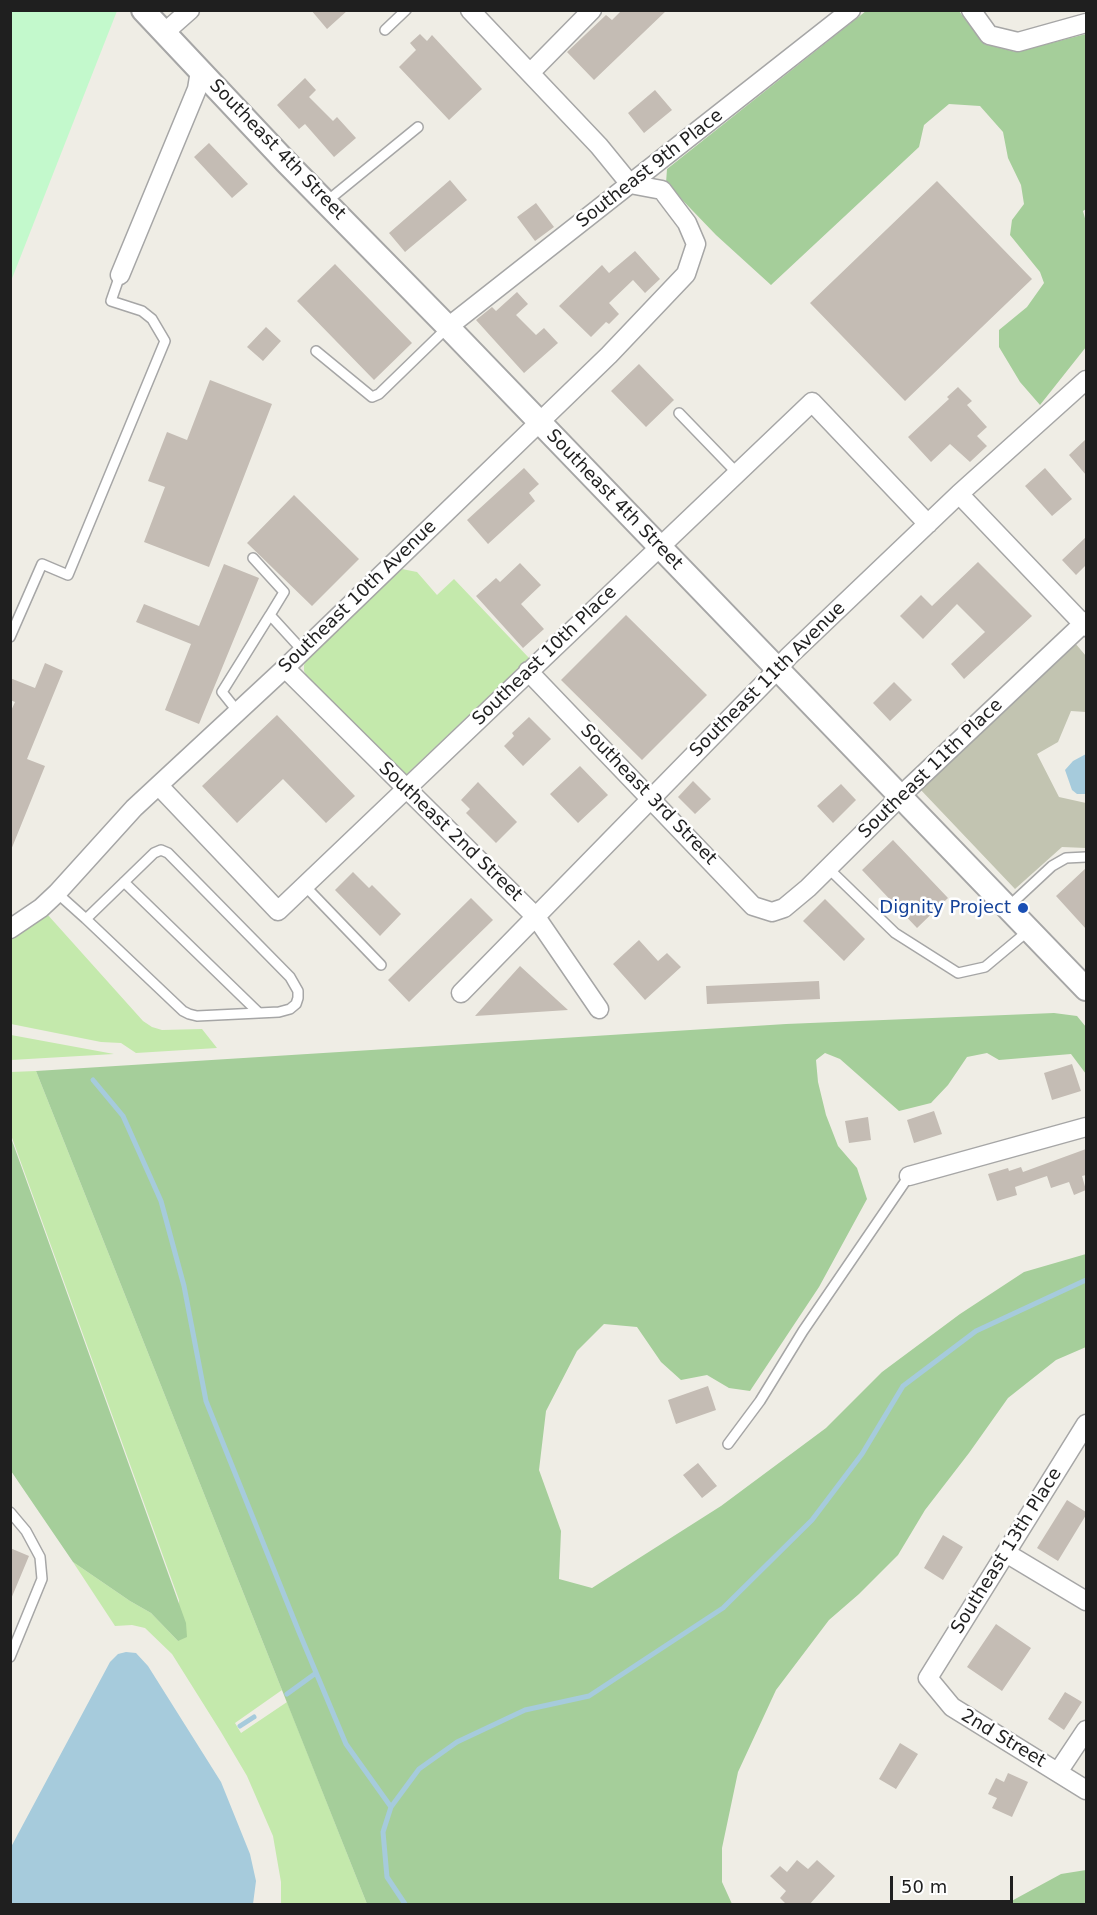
<!DOCTYPE html>
<style>
body{margin:0}
#map{position:relative;width:1097px;height:1915px;overflow:hidden;background:#efede5;font-family:"DejaVu Sans",sans-serif}
canvas{display:block}
.frame{position:absolute;inset:0;border:12px solid #1f1f1f;pointer-events:none}
.scale{position:absolute;left:890px;top:1876px;width:123px;height:27px;box-sizing:border-box;border:3px solid #1f1f1f;border-top:0;padding-left:8px;font-size:18px;line-height:21px;white-space:nowrap;color:#1f1f1f;-webkit-text-stroke:4px #fff;paint-order:stroke}
</style>
<div id="map">
<canvas width="1097" height="1915"></canvas>
<div class="frame"></div>
<div class="scale">50 m</div>
</div>
<script>
const ctx = document.querySelector('canvas').getContext('2d');
ctx.lineJoin = 'round';
function fill(path, color) { ctx.fillStyle = color; ctx.fill(path, 'evenodd'); }
const toPath = rows => new Path2D(rows.map(r => 'M' + r).join(''));
function trace(path, color, width, dash) { ctx.strokeStyle = color; ctx.lineWidth = width; ctx.lineCap = dash ? 'butt' : 'round'; ctx.setLineDash(dash || []); ctx.stroke(path); }
function label(font, color, halo, rows, align = 'center') {
  ctx.font = font + ' "DejaVu Sans",sans-serif'; ctx.lineWidth = 5; ctx.setLineDash([]); ctx.textBaseline = 'middle'; ctx.strokeStyle = halo; ctx.fillStyle = color; for (const [text, x, y, turn = 0] of rows) {
    ctx.save(); ctx.translate(x, y); ctx.rotate((+turn || 0) * Math.PI / 180); ctx.textAlign = isNaN(turn) ? turn : align; if (halo) ctx.strokeText(text, 0, 0); ctx.fillText(text, 0, 0); ctx.restore();
  }
}
fill(toPath([
 [1075,643,1086,656,1086,712,1071,711,1058,742,1037,754,1059,797,1086,803,1086,848,1062,847,1015,889,919,788]
]), '#c2c4b1');
fill(toPath([
 [402,569,417,572,437,595,454,579,529,658,407,774,400,773,307,677,304,671,304,665,308,658],
 [47,914,143,1021,152,1027,162,1030,202,1029,217,1048,136,1053,121,1043,101,1042,11,1024,10,940],
 [11,1035,114,1054,11,1060],
 [36,1071,282,1690,235,1723,241,1733,287,1702,367,1904,281,1904,281,1882,273,1836,247,1776,221,1732,172,1654,145,1628,132,1625,115,1626,73,1562,130,1601,151,1613,178,1641,179,1600,11,1135,11,1072]
]), '#c4e9ac');
fill(toPath([
 [866,11,959,11,984,44,1016,52,1086,34,1086,209,1083,211,1086,222,1086,347,1040,405,1020,382,999,347,999,330,1027,307,1044,283,1040,272,1010,235,1012,220,1024,204,1021,185,1008,158,1003,132,980,106,949,104,924,125,919,147,771,285,716,235,666,183,667,169],
 [1054,1013,1077,1016,1086,1027,1086,1074,1071,1054,999,1060,987,1053,967,1057,948,1085,931,1103,899,1111,840,1059,825,1053,816,1060,818,1082,826,1115,838,1146,857,1168,867,1199,819,1287,750,1391,729,1388,707,1375,681,1380,661,1362,637,1327,604,1324,577,1351,546,1411,539,1470,561,1531,559,1579,592,1588,721,1506,826,1428,882,1372,960,1314,1024,1272,1086,1254,1086,1347,1056,1360,1008,1398,969,1453,925,1510,898,1555,859,1594,829,1620,776,1690,738,1772,722,1848,722,1882,732,1904,367,1904,36,1071,786,1024],
 [10,1135,186,1623,187,1637,178,1641,151,1613,130,1601,73,1562,11,1471],
 [1086,1870,1086,1904,1006,1904,1061,1874]
]), '#a5ce9a');
fill(toPath([
 [11,10,117,11,11,281,10,11]
]), '#c3f9cc');
fill(toPath([
 [1086,754,1086,794,1077,794,1072,790,1065,770,1073,761],
 [126,1652,136,1653,148,1666,221,1782,250,1854,256,1881,253,1904,11,1904,11,1847,110,1662,118,1654]
]), '#a6cbdc');
trace(toPath([
 [93,1080,123,1116,161,1201,184,1286,206,1401,299,1632,346,1744,391,1807],
 [287,1694,316,1673],
 [240,1726,254,1717],
 [405,1904,387,1877,383,1832,391,1807,419,1769,457,1742,525,1710,589,1696,723,1608,812,1520,862,1454,903,1386,976,1331,1086,1280]
]), '#a6cbdc', 5);
fill(toPath([
 [311,10,348,10,327,29],
 [622,10,667,10,594,80,567,52,606,15,612,20],
 [420,34,427,41,432,35,482,89,449,120,399,67,416,50,410,43],
 [305,78,316,90,309,97,333,121,337,117,356,138,334,157,305,124,299,129,277,105],
 [655,90,672,110,644,133,628,113],
 [209,143,248,184,232,198,194,157],
 [450,180,467,200,405,252,389,233],
 [937,181,1032,279,905,401,810,303],
 [536,203,554,227,535,241,517,217],
 [635,251,660,279,645,293,633,280,609,303,619,314,609,324,606,322,591,337,559,306,602,265,609,273],
 [335,264,412,343,374,380,297,301],
 [517,292,528,304,516,315,536,335,544,328,558,343,524,373,476,320,492,307,496,311],
 [266,327,281,341,263,361,247,347],
 [639,364,674,400,646,427,611,391],
 [210,380,272,404,209,567,144,542,165,487,148,481,167,432,187,440],
 [958,387,972,401,967,405,987,427,977,436,987,446,970,462,950,444,931,462,908,437,949,399,947,397],
 [1086,439,1086,475,1069,455],
 [524,468,539,484,529,493,535,501,488,544,467,520],
 [1045,468,1072,499,1052,516,1025,486],
 [294,495,359,559,312,606,247,543],
 [1086,537,1086,565,1076,575,1062,560],
 [978,562,1032,616,964,679,951,664,985,632,957,604,923,639,900,616,921,595,932,606],
 [520,563,541,585,521,604,544,629,523,648,476,596,496,578,500,582],
 [224,564,259,578,199,724,165,710,191,644,136,622,144,604,199,626],
 [626,615,707,695,642,760,561,680],
 [45,663,63,671,27,759,45,766,11,850,10,713,15,702,10,700,10,678,35,688],
 [894,682,912,700,890,721,873,703],
 [277,715,355,796,326,823,283,779,237,823,202,786],
 [529,717,551,739,523,766,504,746,514,736,512,733],
 [580,766,608,795,578,823,550,794],
 [693,781,711,799,695,814,678,797],
 [478,782,517,822,496,843,466,813,470,809,461,800],
 [841,784,856,800,833,823,817,806],
 [893,840,948,898,917,928,862,870],
 [1086,868,1086,929,1056,896],
 [353,872,369,888,372,885,401,914,380,936,335,890],
 [471,898,493,920,409,1002,388,980],
 [825,899,865,939,844,961,803,921],
 [639,940,658,961,667,953,681,967,645,1000,613,964],
 [520,966,568,1010,475,1016],
 [819,981,820,999,707,1004,706,986],
 [1072,1064,1081,1091,1052,1100,1044,1073],
 [934,1111,942,1134,914,1143,907,1120],
 [868,1117,871,1140,849,1143,845,1121],
 [1086,1149,1086,1175,1082,1176,1086,1190,1074,1195,1069,1182,1051,1188,1047,1176,1015,1187,1017,1195,997,1201,988,1174,1008,1168,1009,1171,1021,1167,1023,1172],
 [708,1386,716,1410,676,1424,668,1400],
 [698,1463,717,1486,702,1498,683,1475],
 [1067,1500,1086,1512,1086,1515,1058,1561,1037,1548],
 [943,1535,963,1547,943,1580,924,1568],
 [10,1548,29,1556,11,1599,10,1599],
 [996,1624,1031,1648,1002,1691,967,1667],
 [1065,1692,1082,1702,1064,1730,1048,1719],
 [900,1743,918,1754,896,1789,879,1779],
 [1008,1773,1028,1782,1012,1817,992,1808,997,1798,988,1794,996,1778,1004,1782],
 [797,1860,808,1869,817,1860,835,1876,809,1905,787,1905,780,1898,786,1891,770,1876,780,1866,787,1872]
]), '#c4bcb4');
const service = toPath([
 [385,30,406,10],
 [326,202,418,127],
 [316,351,372,397,379,394,448,327],
 [679,413,737,473],
 [253,558,284,592,270,615],
 [10,637,42,564,68,575,165,341,152,319,142,311,111,301,120,275],
 [238,712,222,692,270,615,302,650],
 [828,868,895,933,958,973,985,967,1028,931],
 [124,882,259,1013],
 [305,886,381,965],
 [57,893,86,919,183,1011,189,1014,197,1016,279,1012,290,1009,296,1004,298,998,298,991,290,977,168,853,161,850,154,853,86,919],
 [1008,907,1052,866,1066,858,1086,857],
 [728,1444,760,1401,803,1331,909,1176],
 [10,1512,26,1531,40,1557,42,1579,10,1657]
]);
const minor = toPath([
 [971,10,989,35,1018,42,1086,23],
 [164,33,190,10],
 [530,73,592,10],
 [120,275,197,89,200,71],
 [448,327,851,10],
 [959,494,1086,627],
 [285,668,536,917,599,1009],
 [528,671,753,906,772,912,784,908,808,888,911,786,1086,621],
 [159,786,278,911,812,402,928,524],
 [10,929,41,908,57,893,134,808,285,668,550,412,609,355,686,274,696,244,687,223,662,190,630,184,599,146,470,10],
 [461,993,777,670,788,657,959,494,1086,380],
 [909,1176,1086,1127],
 [1086,1424,928,1678,952,1707,1086,1790],
 [1006,1553,1086,1601],
 [1058,1772,1086,1730]
]);
const tertiary = toPath([
 [143,10,286,162,448,327,1086,989]
]);
trace(service, '#a6a6a6', 12);
trace(minor, '#a6a6a6', 21);
trace(tertiary, '#a6a6a6', 26);
trace(service, '#fff', 9);
trace(minor, '#fff', 18);
trace(tertiary, '#fff', 22);
for (const [x, y, r, color] of [
 [1023,908,6,"#1a4fb4"]
]) { const dot = new Path2D(); dot.arc(x, y, r, 0, 2 * Math.PI); ctx.fillStyle = color; ctx.fill(dot); trace(dot, '#fff', 2); }
label('18px', '#1f1f1f', '#fff', [
 ["Southeast 4th Street",277,150,46],
 ["Southeast 9th Place",650,169,-38],
 ["Southeast 4th Street",614,500,46],
 ["Southeast 10th Avenue",358,597,-44],
 ["Southeast 10th Place",545,656,-44],
 ["Southeast 11th Avenue",768,680,-45],
 ["Southeast 11th Place",931,769,-44],
 ["Southeast 3rd Street",648,795,46],
 ["Southeast 2nd Street",450,832,44],
 ["Southeast 13th Place",1007,1551,-58],
 ["2nd Street",1003,1739,31]
]);
label('18px', '#164399', '#fff', [
 ["Dignity Project",1011,908]
], 'right');
</script>
